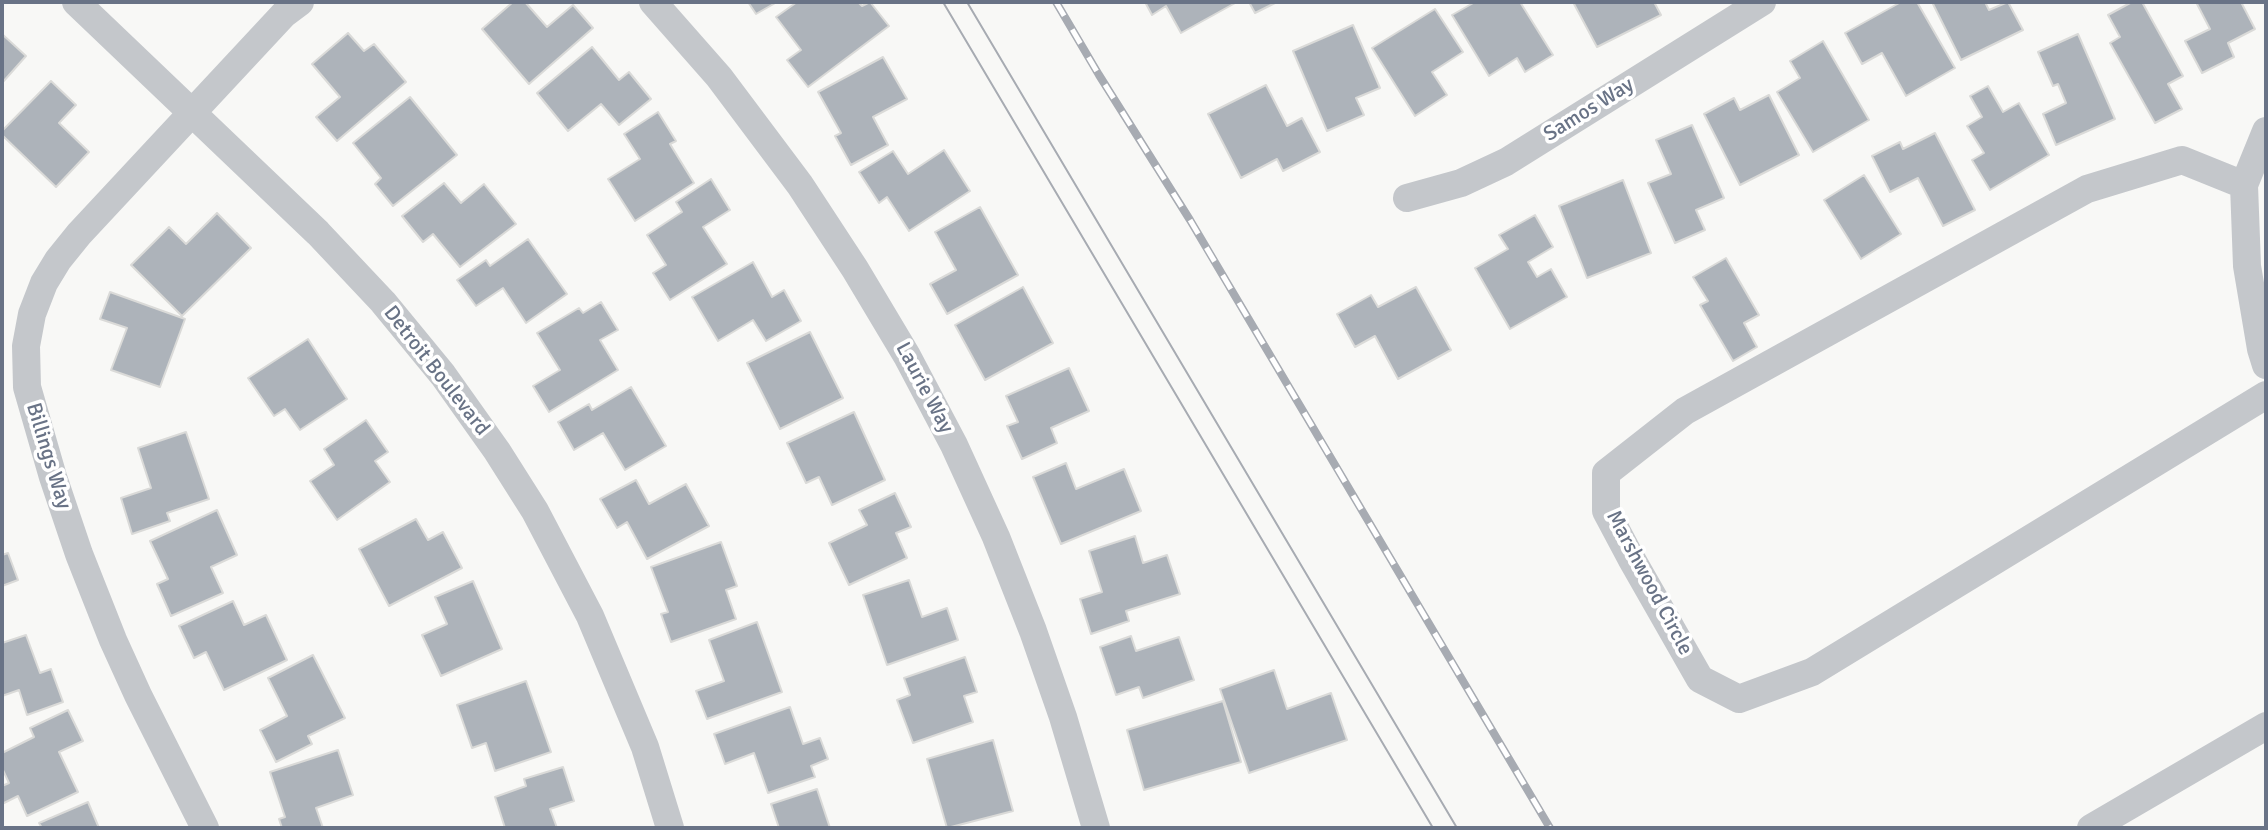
<!DOCTYPE html>
<style>
body{margin:0}
#map{position:relative;width:2268px;height:830px;overflow:hidden;background:#f8f8f6;font-family:Signika,sans-serif}
canvas{display:block}
.frame{position:absolute;inset:0;border:4px solid #697386;pointer-events:none}
</style>
<div id="map">
<canvas width="2268" height="830"></canvas>
<div class="frame"></div>
</div>
<script>
const ctx = document.querySelector('canvas').getContext('2d');
ctx.lineJoin = 'round';
function fill(path, color) { ctx.fillStyle = color; ctx.fill(path, 'evenodd'); }
const toPath = rows => new Path2D(rows.map(r => 'M' + r).join(''));
function trace(path, color, width, dash) { ctx.strokeStyle = color; ctx.lineWidth = width; ctx.lineCap = dash ? 'butt' : 'round'; ctx.setLineDash(dash || []); ctx.stroke(path); }
function label(font, color, halo, rows, align = 'center') {
  ctx.font = font + ' Signika,sans-serif'; ctx.lineWidth = 7; ctx.setLineDash([]); ctx.textBaseline = 'middle'; ctx.strokeStyle = halo; ctx.fillStyle = color; for (const [text, x, y, turn = 0] of rows) {
    ctx.save(); ctx.translate(x, y); ctx.rotate((+turn || 0) * Math.PI / 180); ctx.textAlign = isNaN(turn) ? turn : align; if (halo) ctx.strokeText(text, 0, 0); ctx.fillText(text, 0, 0); ctx.restore();
  }
}
const building = toPath([
 [513,2,525,2,547,27,573,5,593,28,529,84,482,29,513,2],
 [748,2,777,2,756,14,748,2],
 [797,2,858,2,862,6,870,2,889,26,808,87,787,60,801,50,776,17,797,2],
 [1145,2,1237,2,1181,33,1166,6,1152,15,1145,2],
 [1249,2,1277,2,1255,13,1249,2],
 [1475,2,1520,2,1553,55,1525,72,1517,58,1489,76,1452,15,1475,2],
 [1573,2,1654,2,1661,15,1597,47,1573,2],
 [1901,2,1917,2,1955,68,1906,96,1882,53,1862,64,1845,33,1901,2],
 [1932,2,1985,2,1989,10,2008,2,2023,30,1961,60,1932,2],
 [2132,2,2142,2,2183,76,2168,84,2182,109,2155,123,2110,43,2120,37,2108,15,2132,2],
 [2196,2,2241,2,2255,29,2228,43,2234,57,2202,73,2185,41,2210,29,2196,2],
 [1435,9,1463,52,1432,72,1447,95,1415,116,1372,48,1435,9],
 [1353,25,1380,88,1356,98,1364,115,1327,131,1293,51,1353,25],
 [348,33,364,51,374,44,406,82,337,141,316,117,340,97,312,64,348,33],
 [2,34,26,56,2,83,2,34],
 [2078,34,2115,119,2056,145,2043,114,2066,103,2058,84,2053,86,2038,52,2078,34],
 [1823,41,1869,120,1813,152,1777,92,1800,78,1790,61,1823,41],
 [592,47,619,80,629,72,651,99,619,125,601,104,568,131,537,93,592,47],
 [883,57,907,99,873,117,888,145,851,165,835,136,841,133,818,92,883,57],
 [51,81,76,105,59,123,89,152,56,187,2,135,2,131,51,81],
 [1266,85,1287,126,1302,118,1320,152,1283,171,1277,159,1241,178,1208,114,1266,85],
 [1988,86,2003,112,2019,103,2049,155,1990,190,1972,160,1984,153,1967,126,1982,117,1970,96,1988,86],
 [1769,95,1799,155,1740,185,1704,114,1734,98,1740,110,1769,95],
 [410,97,457,155,393,206,375,184,381,178,353,143,410,97],
 [658,112,676,141,670,144,694,183,635,221,608,179,640,159,624,134,658,112],
 [1692,125,1724,198,1696,210,1705,230,1675,243,1648,183,1671,174,1656,140,1692,125],
 [1935,133,1975,210,1943,226,1918,178,1890,192,1872,156,1900,142,1903,149,1935,133],
 [944,150,970,191,909,231,887,197,879,203,859,172,893,151,908,174,944,150],
 [1864,175,1901,234,1861,259,1824,200,1864,175],
 [711,179,730,210,703,227,727,264,670,300,653,273,666,265,647,235,682,212,676,202,711,179],
 [1623,180,1651,253,1587,278,1559,206,1623,180],
 [444,183,461,203,484,184,516,224,460,267,433,234,423,242,402,216,444,183],
 [980,207,1018,275,947,314,930,284,956,270,935,232,980,207],
 [217,213,251,248,182,316,131,265,169,227,186,244,217,213],
 [1535,215,1553,247,1528,262,1537,277,1551,269,1567,297,1510,329,1475,268,1508,249,1499,235,1535,215],
 [528,239,567,294,526,323,503,288,476,306,457,280,486,260,490,266,528,239],
 [1726,258,1759,315,1744,323,1757,347,1733,361,1700,305,1708,301,1693,277,1726,258],
 [753,262,772,297,784,290,801,321,766,341,753,320,718,341,692,297,753,262],
 [1023,287,1053,343,985,380,955,325,1023,287],
 [1416,287,1451,350,1398,379,1375,336,1355,347,1337,314,1371,295,1378,307,1416,287],
 [110,292,185,319,160,387,111,370,127,328,100,319,110,292],
 [601,302,618,330,600,340,618,370,549,412,533,386,560,370,537,333,579,308,583,313,601,302],
 [810,332,843,398,780,429,747,363,810,332],
 [308,339,347,399,300,430,285,409,274,416,248,378,308,339],
 [1069,368,1089,411,1051,428,1057,443,1022,459,1007,426,1018,422,1006,396,1069,368],
 [631,387,666,446,625,470,603,433,574,450,558,422,589,404,592,410,631,387],
 [854,412,885,480,832,505,819,477,806,483,787,443,854,412],
 [366,420,388,452,375,461,390,482,337,520,310,481,334,465,324,449,366,420],
 [186,432,209,499,167,513,170,521,132,534,121,498,151,488,138,448,186,432],
 [1066,463,1076,489,1124,469,1141,511,1061,544,1033,477,1066,463],
 [636,480,649,504,686,484,709,526,647,559,627,522,617,528,600,499,636,480],
 [895,493,911,527,896,533,907,558,849,585,829,543,867,525,859,510,895,493],
 [217,510,237,555,211,567,223,593,171,616,157,584,168,579,150,541,217,510],
 [416,519,428,540,443,532,462,568,389,606,359,549,416,519],
 [1135,536,1143,563,1167,555,1180,594,1126,611,1129,621,1091,634,1080,599,1102,592,1089,551,1135,536],
 [721,542,737,586,726,590,736,619,671,642,661,614,668,612,651,567,721,542],
 [8,553,18,580,2,586,2,555,8,553],
 [909,580,922,617,947,608,958,640,887,665,863,595,909,580],
 [473,581,502,649,441,676,422,635,447,624,435,597,473,581],
 [233,601,244,625,266,615,287,660,224,690,206,652,194,658,179,626,233,601],
 [757,622,782,692,707,719,696,691,724,681,709,640,757,622],
 [26,635,40,673,51,669,63,702,27,715,19,690,2,696,2,643,26,635],
 [1131,636,1136,651,1179,637,1194,680,1143,698,1139,687,1116,695,1100,647,1131,636],
 [313,655,345,718,308,736,312,744,276,762,260,730,287,716,268,678,313,655],
 [965,657,977,692,964,696,973,722,913,743,897,700,910,695,904,678,965,657],
 [1274,670,1287,709,1331,693,1347,740,1249,773,1220,689,1274,670],
 [526,681,551,752,495,771,486,743,472,748,457,705,526,681],
 [1223,701,1241,762,1144,790,1127,730,1223,701],
 [790,707,803,744,820,738,828,759,811,766,815,777,768,793,754,753,725,764,714,734,790,707],
 [68,710,83,741,59,752,78,792,27,816,18,796,2,804,2,786,9,783,2,768,2,753,34,737,30,728,68,710],
 [993,740,1013,811,947,828,927,759,993,740],
 [338,750,353,795,316,808,323,828,282,828,279,819,285,817,270,772,338,750],
 [563,767,574,801,550,809,557,828,505,828,495,797,526,786,524,779,563,767],
 [817,789,830,828,779,828,771,804,817,789],
 [88,802,99,828,42,828,39,823,88,802]
]);
fill(building, '#adb3ba');
trace(building, '#dadad8', 2);
trace(toPath([
 [76,2,318,233,383,302,443,375,497,451,535,511,590,616,645,747,670,828],
 [653,2,719,77,800,185,855,269,907,356,954,445,996,537,1033,631,1063,717,1096,828],
 [2266,131,2244,185,2247,266,2261,349,2266,365],
 [2244,185,2182,160,2087,189,1685,411,1606,473,1606,511,1631,558,1700,679,1739,699,1812,672,2266,395],
 [1407,198,1461,183,1506,162,1762,2],
 [205,828,138,695,113,640,79,554,53,477,27,387,26,346,32,314,44,283,58,260,79,234,284,14,300,2],
 [2091,828,2266,726]
]), '#c4c7cb', 28);
trace(toPath([
 [943,2,1433,828],
 [967,2,1457,828]
]), '#a7abb2', 2);
const rail = toPath([
 [1056,2,1099,75,1190,220,1550,828]
]);
trace(rail, '#a7abb2', 8);
trace(rail, '#fff', 5, [16]);
label('21px', '#697386', '#fff', [
 ["Samos Way",1589,110,-32],
 ["Detroit Boulevard",436,371,52],
 ["Laurie Way",924,388,62],
 ["Billings Way",48,456,73],
 ["Marshwood Circle",1649,583,62]
]);
</script>
